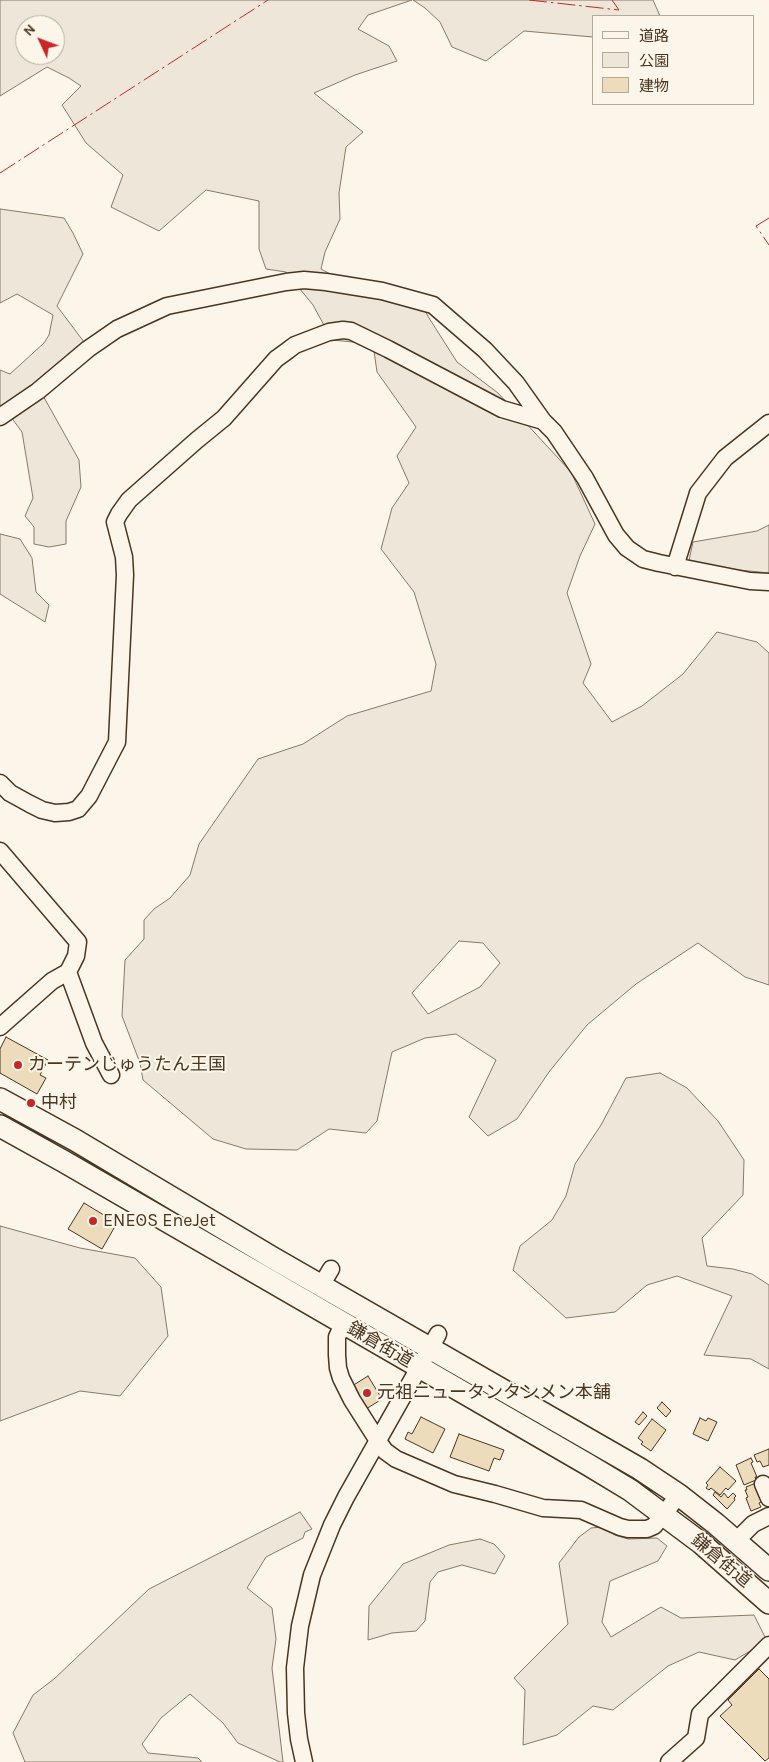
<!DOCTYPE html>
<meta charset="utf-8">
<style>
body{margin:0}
#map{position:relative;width:769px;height:1762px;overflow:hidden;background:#fbf6e9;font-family:Karla,"Noto Sans JP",sans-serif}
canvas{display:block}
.legend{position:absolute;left:592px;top:15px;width:162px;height:90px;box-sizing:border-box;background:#fbf6e9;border:1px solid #b4a999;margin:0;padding:6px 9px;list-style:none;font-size:15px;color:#4a3520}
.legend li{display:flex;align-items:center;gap:10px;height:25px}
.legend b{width:25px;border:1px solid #b4a999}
.north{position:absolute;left:15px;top:15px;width:50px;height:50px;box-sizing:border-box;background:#fbf6e9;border:1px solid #b4a999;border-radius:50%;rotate:313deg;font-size:14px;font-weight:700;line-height:20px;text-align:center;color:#4a3520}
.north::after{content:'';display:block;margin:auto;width:18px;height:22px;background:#c62828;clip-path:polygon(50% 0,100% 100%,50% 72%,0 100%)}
</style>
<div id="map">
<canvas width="769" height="1762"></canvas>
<ul class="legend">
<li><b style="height:6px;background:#fbf6e9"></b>道路</li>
<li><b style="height:14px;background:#ede6d9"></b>公園</li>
<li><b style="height:14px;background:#ecdcbc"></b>建物</li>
</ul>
<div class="north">N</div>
</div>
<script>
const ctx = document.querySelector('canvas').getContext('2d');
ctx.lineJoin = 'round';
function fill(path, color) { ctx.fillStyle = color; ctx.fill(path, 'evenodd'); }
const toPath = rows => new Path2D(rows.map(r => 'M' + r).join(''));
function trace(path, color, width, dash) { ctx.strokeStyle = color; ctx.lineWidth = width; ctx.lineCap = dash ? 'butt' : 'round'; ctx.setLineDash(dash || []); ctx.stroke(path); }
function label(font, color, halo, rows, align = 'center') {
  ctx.font = font + ' Karla,"Noto Sans JP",sans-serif'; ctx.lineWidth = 4; ctx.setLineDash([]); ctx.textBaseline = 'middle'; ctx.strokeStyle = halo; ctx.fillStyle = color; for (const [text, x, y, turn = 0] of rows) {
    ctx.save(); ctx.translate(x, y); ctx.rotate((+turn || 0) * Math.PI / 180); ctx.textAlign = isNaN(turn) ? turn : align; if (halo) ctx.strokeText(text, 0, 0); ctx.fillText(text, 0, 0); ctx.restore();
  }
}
const green = toPath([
 [0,0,412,0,368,15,358,29,389,46,397,61,355,75,314,93,363,132,346,147,339,193,340,219,325,252,321,269,374,298,423,307,429,318,457,362,498,393,571,472,595,524,580,556,567,593,591,664,583,683,612,722,642,706,683,674,717,632,757,642,769,653,769,985,745,977,698,943,636,984,587,1025,549,1072,517,1119,488,1136,469,1117,496,1060,456,1034,425,1038,392,1052,377,1121,366,1133,329,1129,297,1150,246,1149,213,1139,143,1080,140,1063,122,1016,125,960,144,939,144,920,154,909,170,898,190,875,199,844,258,759,303,744,347,716,431,691,436,664,414,592,381,549,392,508,409,483,397,456,416,427,377,372,373,344,332,340,313,305,286,272,266,269,259,249,259,201,206,190,159,231,111,207,123,175,86,143,62,105,81,86,69,78,47,67,0,96,0,0],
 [25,25,55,25,55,55,25,55,25,25],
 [459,941,483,943,500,963,480,987,428,1014,412,993,459,941],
 [413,0,653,0,660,16,593,16,593,37,524,31,486,61,452,47,440,22,425,8,413,0],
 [0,209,64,218,73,233,83,254,57,306,84,342,67,355,37,385,79,460,81,487,66,521,66,544,49,547,34,544,34,527,25,516,33,498,22,432,5,409,0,412,0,370,10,374,44,343,49,335,53,315,17,294,0,303,0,209],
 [769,525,769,573,688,565,693,542,757,531,769,525],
 [0,534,20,539,32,558,36,592,49,605,45,622,0,594,0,534],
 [660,1073,687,1088,718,1121,744,1160,743,1195,702,1238,707,1266,733,1269,752,1274,769,1285,769,1369,751,1359,704,1355,732,1296,677,1276,647,1285,615,1312,566,1318,513,1270,520,1246,552,1220,566,1196,575,1164,601,1125,626,1078,660,1073],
 [0,1226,80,1248,135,1258,161,1287,168,1336,120,1396,80,1391,0,1421,0,1226],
 [300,1512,312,1529,305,1532,303,1538,266,1557,247,1588,272,1608,276,1639,272,1668,283,1762,280,1762,238,1743,223,1723,190,1694,161,1718,142,1744,148,1753,198,1758,202,1762,25,1762,13,1733,33,1695,54,1679,149,1589,300,1512],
 [602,1527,615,1535,628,1539,657,1538,667,1546,658,1561,610,1581,602,1622,611,1637,661,1607,681,1618,754,1615,767,1641,735,1660,699,1652,668,1666,613,1710,593,1706,557,1735,523,1745,525,1690,514,1678,568,1624,559,1563,579,1537,591,1528,602,1527],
 [480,1539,494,1544,505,1556,495,1574,462,1565,438,1572,430,1582,425,1621,416,1631,392,1633,368,1640,369,1606,403,1564,449,1545,480,1539]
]);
fill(green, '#ede6d9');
trace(green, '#887966', 1);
const building = toPath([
 [6,1037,48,1060,40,1075,46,1078,37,1094,0,1073,0,1049,6,1037],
 [84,1203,117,1223,102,1249,68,1229,84,1203],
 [368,1376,382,1399,366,1409,352,1386,368,1376],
 [662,1402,671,1411,666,1417,657,1408,662,1402],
 [643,1412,647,1416,639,1425,635,1422,643,1412],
 [421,1417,445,1429,433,1453,405,1439,408,1432,412,1434,421,1417],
 [700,1418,706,1421,708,1418,717,1422,708,1441,693,1434,700,1418],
 [652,1419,666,1430,651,1451,641,1444,643,1442,638,1438,652,1419],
 [459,1434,504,1450,500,1460,494,1458,489,1471,450,1457,459,1434],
 [769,1449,769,1465,763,1467,760,1461,757,1462,754,1455,769,1449],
 [751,1458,753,1462,751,1463,757,1477,755,1477,756,1480,744,1485,736,1465,751,1458],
 [720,1467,736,1481,728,1490,726,1488,720,1495,711,1488,709,1490,706,1488,708,1485,706,1483,720,1467],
 [756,1483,763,1501,759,1503,761,1507,751,1511,746,1498,748,1497,745,1490,747,1490,746,1487,756,1483],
 [715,1492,721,1497,724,1493,728,1498,733,1493,736,1496,734,1498,735,1500,727,1509,713,1495,715,1492],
 [759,1669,769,1679,769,1758,765,1761,720,1716,732,1705,728,1700,759,1669]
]);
fill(building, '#ecdcbc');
trace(building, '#4a3520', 1);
const minor = toPath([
 [0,417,38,391,88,349,117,329,167,306,286,282,304,280,326,282,382,291,433,305,485,350,516,383,543,421,554,432,585,478,616,535,627,548,643,559,659,563,750,581,769,582],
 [675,567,698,493,725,458,769,423],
 [0,783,10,793,30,804,42,810,55,813,69,812,78,809,89,796,117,742,125,575,124,557,115,522,119,514,129,500,197,440,224,418,276,359,287,351,295,345,329,332,343,330,351,331,388,349,502,409,543,421],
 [0,851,78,942,76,956,68,972,52,981,0,1027],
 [68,972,94,1043,111,1075],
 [321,1286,331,1269],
 [343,1324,337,1337,337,1355,338,1368,341,1378,352,1400,378,1441,385,1451,396,1459,454,1484,495,1494,543,1508,581,1510,620,1527,628,1529,647,1529,654,1526,679,1495],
 [763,1484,769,1498],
 [736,1541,753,1524,769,1516],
 [304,1762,299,1739,296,1713,295,1668,300,1626,312,1575,332,1525,346,1497,438,1334],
 [669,1762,696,1738,700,1714,769,1645]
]);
const major = toPath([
 [0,1099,75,1140,273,1258,640,1469,679,1495,716,1524,769,1570],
 [0,1126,63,1161,587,1464,630,1490,701,1543,769,1603]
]);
trace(minor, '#4a3520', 19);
trace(major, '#4a3520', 24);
trace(minor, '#fbf6e9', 16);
trace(major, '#fbf6e9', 21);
trace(toPath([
 [529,0,619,10,612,0],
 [0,173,268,0],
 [769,218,756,226,769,245]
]), '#c62828', 1, [18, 4, 2.5, 4]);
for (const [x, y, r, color] of [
 [18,1065,5,"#c62828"],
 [31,1103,5,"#c62828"],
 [93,1221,5,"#c62828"],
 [367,1393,5,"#c62828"]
]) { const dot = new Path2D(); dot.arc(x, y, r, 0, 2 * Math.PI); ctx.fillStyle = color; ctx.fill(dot); trace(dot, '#fbf6e9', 2); }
label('18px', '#4a3520', '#fbf6e9', [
 ["カーテンじゅうたん王国",28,1065],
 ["中村",41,1103],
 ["ENEOS EneJet",103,1221],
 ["元祖ニュータンタンメン本舗",377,1393]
], 'left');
label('18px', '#4a3520', '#fbf6e9', [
 ["鎌倉街道",380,1345,30],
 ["鎌倉街道",721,1561,40]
]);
</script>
